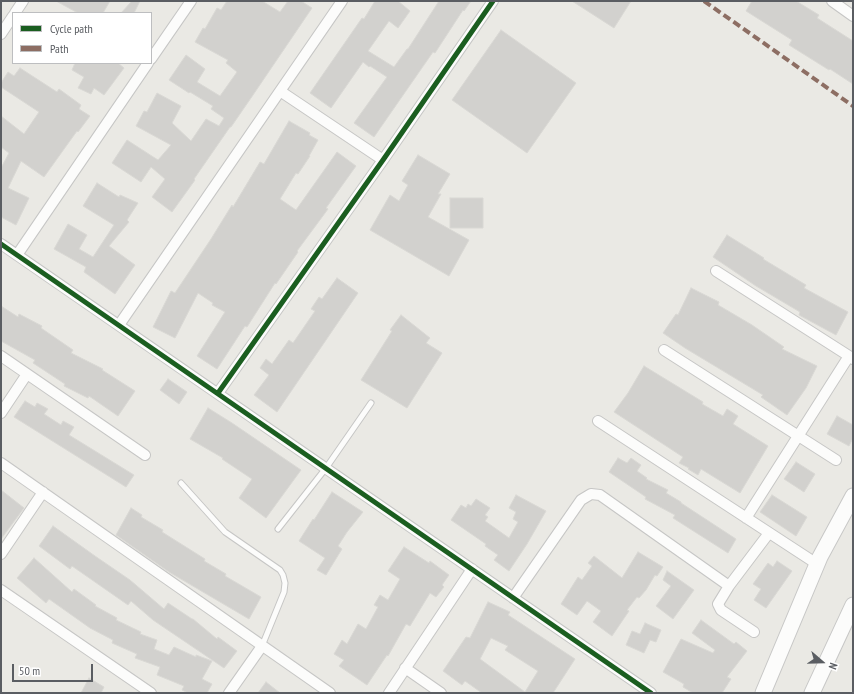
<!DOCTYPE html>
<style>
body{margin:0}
#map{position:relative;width:854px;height:694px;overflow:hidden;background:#eae9e4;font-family:"PT Sans Narrow",sans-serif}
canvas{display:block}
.frame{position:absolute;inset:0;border:2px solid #5a5d62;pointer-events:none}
.legend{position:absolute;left:12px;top:12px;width:140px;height:52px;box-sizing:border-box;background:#fff;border:1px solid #bdbec0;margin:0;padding:5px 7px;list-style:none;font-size:12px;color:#5a5d62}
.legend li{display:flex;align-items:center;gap:8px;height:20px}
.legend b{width:20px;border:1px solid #bdbec0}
.north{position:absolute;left:802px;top:642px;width:40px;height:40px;-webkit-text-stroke:3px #fff;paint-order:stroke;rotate:110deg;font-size:11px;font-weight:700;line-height:16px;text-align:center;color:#5a5d62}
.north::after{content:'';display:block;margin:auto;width:14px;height:18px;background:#5a5d62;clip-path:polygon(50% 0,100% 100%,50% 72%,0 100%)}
.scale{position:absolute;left:12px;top:664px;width:81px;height:18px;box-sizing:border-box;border:2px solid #5a5d62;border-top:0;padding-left:5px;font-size:12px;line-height:14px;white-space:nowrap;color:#5a5d62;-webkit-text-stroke:3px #fff;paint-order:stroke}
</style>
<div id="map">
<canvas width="854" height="694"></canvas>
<div class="frame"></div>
<ul class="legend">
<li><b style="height:5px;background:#1b5e20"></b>Cycle path</li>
<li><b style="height:5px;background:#8d6e63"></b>Path</li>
</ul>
<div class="north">N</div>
<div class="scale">50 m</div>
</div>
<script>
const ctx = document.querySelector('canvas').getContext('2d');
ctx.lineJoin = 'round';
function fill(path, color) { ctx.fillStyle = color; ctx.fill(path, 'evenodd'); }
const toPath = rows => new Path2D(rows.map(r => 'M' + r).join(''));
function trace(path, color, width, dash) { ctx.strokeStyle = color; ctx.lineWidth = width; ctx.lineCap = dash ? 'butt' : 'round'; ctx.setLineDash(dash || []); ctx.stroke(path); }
const building = toPath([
 [56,1,110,1,103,13,78,13,56,1],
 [132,1,140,1,134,13,121,13,132,1],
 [227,1,262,1,280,12,288,1,301,1,312,8,253,95,231,127,230,127,194,179,195,180,172,212,152,197,165,179,151,167,141,182,112,163,127,140,158,160,171,145,136,126,144,111,147,112,157,93,181,106,172,123,191,141,206,119,219,126,224,118,211,109,213,106,190,92,189,93,169,80,186,55,205,69,197,82,220,96,237,72,226,63,228,60,195,42,203,28,205,29,217,8,221,10,227,1],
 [375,1,398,1,410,11,398,28,389,21,368,51,394,67,407,49,408,49,439,1,471,1,464,11,463,10,435,53,433,52,374,137,354,123,387,77,370,66,369,67,363,62,331,108,310,93,362,18,364,19,375,1],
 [572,1,631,1,614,28,572,1],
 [752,1,796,1,819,15,817,18,853,41,853,84,830,69,829,70,789,45,792,40,746,11,752,1],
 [501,30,576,83,527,153,452,100,501,30],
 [75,63,118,63,124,68,104,95,94,88,91,94,78,88,84,77,72,70,75,63],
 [20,68,57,92,59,89,81,105,79,109,90,116,78,132,77,131,44,177,21,161,8,188,29,198,16,225,1,217,1,168,9,153,1,147,1,116,24,134,39,112,1,87,1,83,8,72,14,76,20,68],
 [289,121,310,133,309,135,318,140,309,156,310,156,298,174,296,173,280,199,296,210,337,152,356,166,326,208,328,209,297,251,298,252,276,284,275,283,247,327,245,326,217,369,197,356,225,312,212,305,213,303,198,293,175,338,153,327,171,291,175,293,211,239,232,205,233,207,260,162,264,164,289,121],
 [418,155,450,174,438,194,441,194,428,217,469,240,449,276,370,230,390,195,399,201,408,185,402,181,418,155],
 [97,183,119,197,120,195,138,203,127,220,129,222,109,246,135,265,115,294,84,272,86,267,54,249,68,224,87,235,79,249,93,257,114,225,83,206,97,183],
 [450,198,483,198,483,228,450,228,450,198],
 [727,235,764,258,763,259,806,285,804,288,848,312,836,335,799,315,800,312,756,286,713,257,727,235],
 [337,278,358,293,277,412,254,395,269,375,260,368,266,359,272,364,289,340,293,343,315,311,311,309,319,297,322,299,337,278],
 [691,288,719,302,718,305,752,325,784,347,782,349,817,366,806,388,787,415,761,397,763,395,685,348,663,333,676,314,678,315,691,288],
 [1,306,18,317,19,314,42,326,41,328,73,350,71,353,103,369,102,370,135,391,118,416,89,396,88,398,64,386,65,384,33,363,35,360,1,341,1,306],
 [401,315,430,338,426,343,442,353,407,408,361,380,392,331,390,330,401,315],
 [644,366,703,402,702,404,723,416,727,409,738,416,733,424,768,446,740,493,701,469,698,475,688,469,689,468,679,463,683,457,614,412,628,393,644,366],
 [168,379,187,392,179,404,160,390,168,379],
 [25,401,35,407,37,403,48,409,44,414,61,425,63,421,74,427,69,435,134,475,126,487,14,417,25,401],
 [208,408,232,423,301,470,266,518,239,498,252,479,222,459,223,458,190,439,208,408],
 [837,416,853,425,853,438,849,446,827,434,837,416],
 [618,458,627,463,631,458,641,465,637,471,647,478,646,479,668,490,666,493,681,502,681,503,736,539,728,553,673,518,675,515,645,499,646,497,609,472,618,458],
 [796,462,815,474,804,492,784,479,796,462],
 [1,490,24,508,1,539,1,490],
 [332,492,363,512,347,532,338,546,342,549,326,575,317,570,325,558,299,541,313,519,314,520,332,492],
 [516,495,546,511,527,544,509,571,494,560,498,555,485,546,486,544,451,520,461,505,466,508,468,504,471,506,476,499,490,508,485,515,488,517,485,521,509,538,518,522,513,519,516,512,509,508,516,495],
 [772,495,807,517,796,536,760,512,772,495],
 [131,508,142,515,141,517,163,530,162,532,205,559,204,561,226,574,225,576,261,597,249,619,169,572,116,535,131,508],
 [53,526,95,556,130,580,164,609,168,603,192,619,193,619,217,639,218,637,237,651,224,668,153,620,131,601,128,605,72,566,70,569,39,546,53,526],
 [404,547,429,563,430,561,449,575,442,585,444,587,436,597,430,593,410,626,406,624,388,656,387,655,367,685,339,666,344,660,334,654,342,640,347,644,358,624,366,629,378,607,374,605,380,595,388,600,400,579,388,571,404,547],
 [638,552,663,567,657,576,655,575,646,590,639,598,637,597,627,610,629,611,612,636,593,622,601,611,587,601,577,615,561,604,578,577,582,580,592,566,588,563,594,556,622,578,638,552],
 [34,558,72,592,74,589,96,605,95,606,117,618,116,620,141,632,140,634,157,640,154,649,169,655,174,647,196,657,196,655,212,661,202,679,212,684,207,693,188,693,182,690,184,686,157,675,160,667,135,658,137,654,112,643,113,640,90,628,49,599,46,603,17,578,34,558],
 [777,561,792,571,766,608,754,600,761,589,753,584,768,563,773,567,777,561],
 [667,571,694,590,673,619,656,606,671,586,663,580,667,571],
 [488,602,510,612,508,615,575,659,553,693,482,693,465,681,462,685,443,671,466,637,470,638,488,602],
 [491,638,508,646,505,650,538,671,525,692,480,659,491,638],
 [701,620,734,644,736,642,747,651,727,677,731,679,722,693,693,693,683,687,684,684,663,672,681,639,713,653,715,650,692,633,701,620],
 [645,623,661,630,656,642,650,640,644,653,626,645,632,631,640,634,645,623],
 [89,678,104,687,101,693,81,693,89,678],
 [266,682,280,693,258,693,266,682]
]);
fill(building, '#d2d1ce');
trace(building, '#d9d8d4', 1);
const lane = toPath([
 [181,483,225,532,280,570,283,575,285,583,284,592,262,646],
 [278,529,326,468,371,403]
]);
const street = toPath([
 [832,1,853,16],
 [15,13,23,1],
 [1,34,13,16],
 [151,59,191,1],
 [280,91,383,160],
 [1,244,651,693],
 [17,255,148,63],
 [716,271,849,356],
 [119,325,342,1],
 [664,350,836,460],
 [1,356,145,455],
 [218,393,383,160,493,1],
 [1,413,27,374],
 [598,421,817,564],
 [1,463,330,693],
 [746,518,849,356,853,359],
 [1,554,43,492],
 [1,590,151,693],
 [513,598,581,500,591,494,600,495,729,586],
 [754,632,721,610,718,604,729,586,769,533],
 [405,668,441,693],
 [229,693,262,646],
 [389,693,472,569]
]);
const secondary = toPath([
 [763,693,820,557,853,496],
 [812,693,853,605]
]);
trace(lane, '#c6c6c5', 7);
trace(street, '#c6c6c5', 12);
trace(secondary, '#c7c7c6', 17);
trace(lane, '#fcfcfb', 5);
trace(street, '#fcfcfb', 10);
trace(secondary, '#fcfcfb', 15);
trace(toPath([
 [704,1,853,106]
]), '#8d6e63', 4, [8, 4]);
trace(toPath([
 [1,244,651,693],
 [218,393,383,160,493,1]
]), '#1b5e20', 5);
</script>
